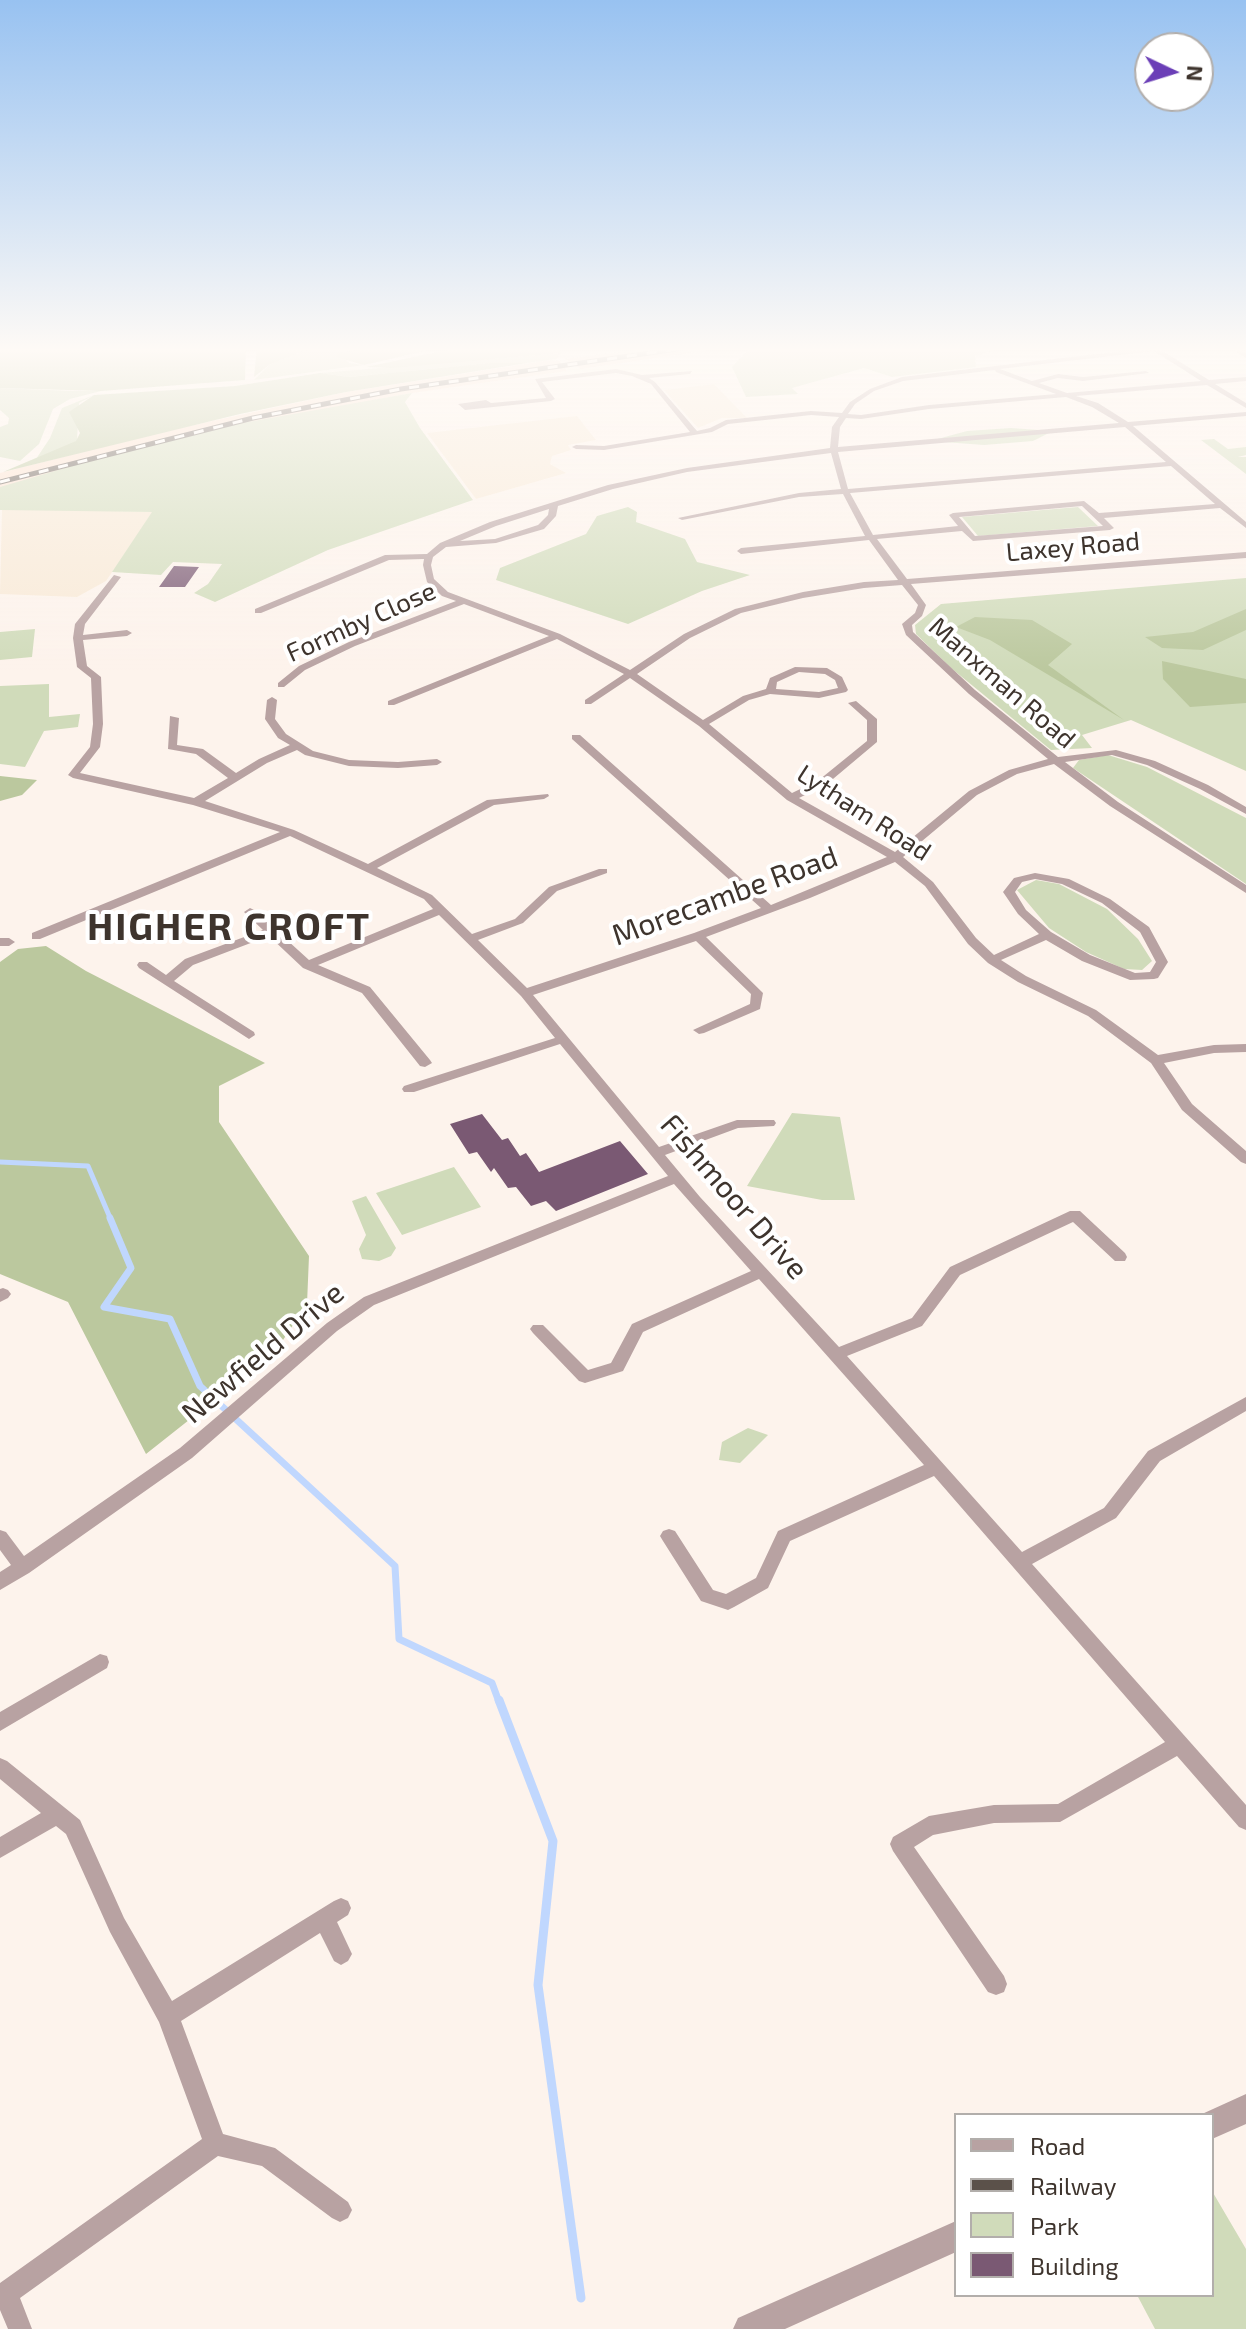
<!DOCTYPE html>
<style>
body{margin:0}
#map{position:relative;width:1246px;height:2329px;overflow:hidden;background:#fdf3ec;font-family:"Exo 2",sans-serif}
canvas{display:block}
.legend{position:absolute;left:954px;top:2113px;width:260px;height:184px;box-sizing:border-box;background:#fff;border:2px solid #b2aeab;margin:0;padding:10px 14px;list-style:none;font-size:24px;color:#3e342d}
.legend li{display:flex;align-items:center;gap:16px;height:40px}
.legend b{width:40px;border:2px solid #b2aeab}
.north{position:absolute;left:1134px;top:32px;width:80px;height:80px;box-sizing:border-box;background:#fff;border:2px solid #b2aeab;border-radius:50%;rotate:94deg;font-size:22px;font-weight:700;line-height:32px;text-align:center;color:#3e342d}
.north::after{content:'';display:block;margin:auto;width:28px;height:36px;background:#6b3fb7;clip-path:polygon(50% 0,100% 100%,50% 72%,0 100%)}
</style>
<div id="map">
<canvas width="1246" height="2329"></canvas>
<ul class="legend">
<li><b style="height:10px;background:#b8a2a2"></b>Road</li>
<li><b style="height:10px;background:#5b514a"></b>Railway</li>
<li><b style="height:22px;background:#d0dbba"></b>Park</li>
<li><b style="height:22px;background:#7a5973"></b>Building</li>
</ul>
<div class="north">N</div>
</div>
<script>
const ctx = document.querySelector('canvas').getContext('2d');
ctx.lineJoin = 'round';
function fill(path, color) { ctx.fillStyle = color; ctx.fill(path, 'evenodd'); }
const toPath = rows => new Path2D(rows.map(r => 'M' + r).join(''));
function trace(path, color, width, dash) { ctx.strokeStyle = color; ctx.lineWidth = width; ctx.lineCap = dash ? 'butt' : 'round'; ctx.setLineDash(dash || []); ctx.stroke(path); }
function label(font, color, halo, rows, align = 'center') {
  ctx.font = font + ' "Exo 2",sans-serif'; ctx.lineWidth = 8; ctx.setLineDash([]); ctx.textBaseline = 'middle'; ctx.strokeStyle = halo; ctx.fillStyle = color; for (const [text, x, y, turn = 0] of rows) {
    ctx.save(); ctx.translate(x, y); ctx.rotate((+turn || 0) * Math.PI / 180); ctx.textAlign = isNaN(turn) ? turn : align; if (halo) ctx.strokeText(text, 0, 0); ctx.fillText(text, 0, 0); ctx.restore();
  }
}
fill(toPath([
 [659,347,730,347,581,369,565,359],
 [550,360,560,361,567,371,412,393,295,415,0,491,0,473,157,433,346,392]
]), '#fde2d0');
fill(toPath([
 [714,384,747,418,722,418,698,428,664,390],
 [577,416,596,440,568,445,571,450,552,456,550,464,566,473,476,499,427,433],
 [2,508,153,512,106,581,77,597,0,594]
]), '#f8e9d6');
fill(toPath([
 [331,347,377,347,339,353,349,363,364,365,254,380,269,365,303,351],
 [751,347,1005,347,975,356,976,367,892,377,864,368,792,388,798,394,746,397,732,367],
 [561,353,556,359,527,363,489,363,349,377,320,373],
 [0,388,74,391,101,391,70,399,53,409,39,444,20,461,0,457,0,427,8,424,9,418,0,410],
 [412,393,405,402,420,428,473,500,328,550,215,602,194,593,208,584,222,564,173,562,161,575,112,572,152,512,0,510,0,487,89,461,214,428],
 [94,395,79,403,77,441,34,462,50,438,62,408],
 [1011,428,1053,431,1033,441,984,445,930,441,967,431],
 [1214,439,1228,449,1246,447,1246,455,1238,457,1246,457,1246,474,1201,440],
 [628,507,637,512,636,522,685,539,697,562,750,575,702,591,628,624,496,580,500,568,586,534,597,516],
 [1078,507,1098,526,978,536,962,517],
 [1246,578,1246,771,1131,720,1082,735,1092,748,1051,750,951,668,916,634,915,625,941,604],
 [35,629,32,657,0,660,0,632],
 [49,684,49,717,80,714,78,727,44,731,25,767,0,764,0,686],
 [1108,755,1147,767,1246,818,1246,884,1073,768,1079,760],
 [1036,880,1059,884,1107,909,1138,939,1152,961,1142,970,1124,969,1086,952,1049,928,1017,890],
 [792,1113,840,1117,855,1200,822,1200,747,1186],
 [454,1167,481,1207,402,1235,376,1193],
 [366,1196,396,1248,391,1256,379,1261,362,1259,359,1249,366,1235,352,1201],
 [748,1428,768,1435,740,1463,719,1460,722,1442],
 [1212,2191,1246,2249,1246,2329,1155,2329,1137,2295,1212,2295]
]), '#d0dbba');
fill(toPath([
 [0,347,246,347,245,380,101,391,0,388],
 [257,347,331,347,303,351,269,365,254,377],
 [377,347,442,347,364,365,336,357,339,353],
 [461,347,557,347,561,353,392,368,366,367],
 [489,363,527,363,346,392,240,414,3,472,76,441,80,433,69,412,94,395,235,386,320,373,349,377],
 [1246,609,1246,630,1203,650,1162,648,1145,637,1193,632],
 [975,617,1032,620,1072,644,1048,665,1124,720,990,640,956,627],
 [1162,661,1246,679,1246,703,1190,707,1163,679],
 [0,776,37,780,22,795,0,801],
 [46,946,86,971,265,1063,219,1086,219,1122,309,1256,307,1304,275,1352,146,1454,68,1302,0,1274,0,962,18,949]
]), '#bbc89e');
trace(toPath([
 [0,1162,88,1166,111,1220]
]), '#c0d7fe', 5);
trace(toPath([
 [110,1218,131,1268,104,1307,170,1319,200,1386,395,1566,399,1639,492,1683,499,1702]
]), '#c0d7fe', 7);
trace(toPath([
 [499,1700,553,1841,538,1985,581,2298]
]), '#c0d7fe', 9);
fill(toPath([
 [174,566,199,567,185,587,159,587],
 [482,1114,502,1140,508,1138,520,1156,526,1153,539,1172,620,1141,648,1174,556,1211,546,1201,531,1206,516,1187,508,1188,494,1168,491,1172,477,1152,469,1154,450,1124]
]), '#7a5973');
fill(toPath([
 [1156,347,1176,347,1161,350,1209,380,1246,377,1246,381,1215,384,1246,403,1246,408,1207,385,1076,396,1098,403,1128,422,1246,412,1246,416,1133,426,1246,522,1246,528,1220,508,1104,518,1114,528,1110,530,973,541,962,531,877,539,907,579,1246,552,1246,558,911,584,926,605,922,616,912,625,913,632,975,690,1058,757,1116,750,1155,761,1208,785,1246,807,1246,814,1200,789,1147,765,1112,755,1065,762,1118,802,1246,885,1246,893,1110,806,1054,764,1017,774,977,795,903,857,933,882,976,938,994,955,1039,934,1018,914,1003,892,1014,878,1035,873,1069,879,1110,899,1149,927,1168,962,1158,978,1154,979,1130,980,1082,961,1046,940,1001,960,1026,976,1096,1010,1158,1055,1214,1045,1246,1044,1246,1052,1214,1053,1164,1063,1192,1104,1246,1151,1246,1164,1241,1162,1182,1110,1151,1063,1088,1016,1018,982,988,963,968,944,925,886,895,862,810,898,706,937,763,993,760,1009,704,1033,699,1034,693,1030,750,1004,751,994,696,941,533,995,659,1147,737,1120,774,1120,776,1123,774,1126,738,1128,665,1155,700,1197,839,1347,912,1318,950,1267,1070,1211,1080,1211,1125,1253,1127,1257,1125,1261,1115,1261,1073,1222,960,1275,922,1326,847,1356,1022,1552,1104,1508,1148,1451,1246,1397,1246,1411,1160,1461,1116,1518,1032,1564,1246,1805,1246,1830,1239,1827,1177,1756,1060,1822,994,1823,933,1835,914,1847,1004,1976,1007,1984,1004,1992,996,1995,988,1992,893,1851,890,1844,893,1837,929,1816,994,1805,1058,1804,1165,1742,934,1476,790,1541,768,1588,734,1607,728,1610,701,1601,663,1541,660,1536,663,1531,669,1529,675,1531,713,1590,726,1594,756,1578,778,1531,924,1465,759,1279,643,1332,623,1371,585,1383,579,1381,533,1333,530,1329,533,1325,543,1325,588,1370,611,1363,632,1324,751,1271,674,1184,374,1305,337,1331,192,1458,29,1573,0,1590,0,1572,11,1565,0,1550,0,1530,6,1532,24,1556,180,1448,327,1323,364,1297,668,1176,560,1044,414,1092,404,1092,402,1089,404,1086,555,1038,521,996,439,915,318,965,370,987,430,1060,432,1063,425,1067,420,1066,362,993,303,968,269,936,193,965,174,981,254,1032,255,1035,249,1039,139,968,137,965,139,962,147,962,166,975,185,959,263,930,244,912,250,908,254,910,309,960,433,909,424,899,290,836,40,939,32,939,32,933,280,832,193,805,73,778,68,775,90,747,93,724,91,678,77,667,73,638,75,624,114,575,121,577,85,624,83,635,127,630,132,633,127,636,83,640,87,666,101,677,103,724,100,747,80,773,194,798,228,778,196,754,168,749,170,716,179,718,177,745,203,749,236,773,259,759,290,745,278,738,265,719,267,700,272,697,277,700,275,719,286,734,313,751,349,760,398,762,437,759,442,762,437,765,398,768,349,766,305,755,297,750,267,763,205,801,294,830,368,864,487,800,548,794,549,796,544,799,494,805,377,868,432,895,472,934,515,919,549,887,599,869,607,869,607,873,557,891,523,923,478,940,527,988,694,933,761,908,572,739,572,735,580,735,771,905,887,857,787,800,699,726,630,678,591,704,585,704,585,700,624,674,557,639,394,705,388,705,388,701,549,636,464,604,355,646,305,670,284,687,278,687,278,683,299,666,349,642,456,601,442,596,427,582,423,565,424,559,389,560,261,613,255,613,255,609,385,555,427,554,440,543,490,522,608,485,687,468,830,448,832,427,839,417,811,415,728,424,712,432,604,450,576,449,572,447,576,445,604,446,690,432,651,384,632,376,616,373,542,382,555,399,551,401,465,410,458,404,486,400,491,403,546,398,535,379,616,369,642,375,692,371,690,374,649,378,655,382,697,431,710,428,726,420,811,411,842,413,850,402,870,389,902,377,1156,347],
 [1154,351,1201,381,1067,393,1039,383,1058,378,1083,381,1149,373,1146,371,1083,377,1058,374,1032,381,1000,369,1154,351],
 [995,370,996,372,1056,394,929,405,861,415,848,414,855,404,874,391,903,381,995,370],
 [1066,397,1092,407,1119,423,838,447,840,427,846,418,861,419,929,409,1066,397],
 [1125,427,1166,462,848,489,838,452,1125,427],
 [831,453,841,489,799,493,678,518,682,520,799,497,843,494,865,536,741,548,737,551,741,554,869,540,898,580,864,582,803,592,735,609,684,634,630,670,560,634,448,592,434,579,431,565,433,557,446,547,496,543,544,529,556,516,558,506,613,489,687,472,831,453],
 [1171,466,1215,504,1099,513,1084,501,953,513,949,515,958,526,873,535,850,493,1171,466],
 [1082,506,1103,526,975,536,959,517,1082,506],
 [549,509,548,515,538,525,495,539,460,541,496,526,549,509],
 [902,585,918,605,915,613,902,624,906,635,969,694,1048,759,1009,770,969,791,895,852,799,798,827,784,877,742,877,719,856,701,848,703,867,720,867,741,819,780,792,793,709,724,749,700,770,694,819,698,846,692,848,690,842,677,827,668,795,667,770,678,766,689,743,696,703,720,637,674,690,638,741,613,803,598,864,588,902,585],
 [799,672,825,674,835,680,838,688,819,692,776,689,777,682,799,672],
 [1035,879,1062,884,1102,903,1140,932,1156,962,1150,972,1135,973,1090,955,1051,932,1026,910,1015,892,1022,882,1035,879],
 [1228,347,1236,347,1246,353,1246,358,1228,347],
 [0,938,9,938,15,942,9,946,0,946,0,938],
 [3,1288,8,1290,11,1294,8,1298,0,1302,0,1289,3,1288],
 [100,1654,107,1656,109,1662,107,1668,0,1731,0,1712,100,1654],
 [0,1758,7,1761,80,1820,124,1918,172,2001,334,1901,341,1898,348,1901,351,1908,348,1915,337,1922,352,1954,348,1961,341,1965,334,1961,320,1933,181,2021,223,2134,275,2148,348,2202,352,2210,348,2218,340,2222,332,2218,262,2166,218,2156,20,2298,32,2329,8,2329,0,2310,0,2283,202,2139,159,2022,110,1932,66,1834,56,1826,0,1858,0,1837,41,1813,0,1779,0,1758]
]), '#b8a2a2');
fill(toPath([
 [1246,2094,1246,2124,1212,2139,1212,2115,1202,2114,1246,2094],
 [956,2221,956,2252,785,2329,733,2329,738,2318,956,2221]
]), '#b8a2a2');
const rail = toPath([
 [0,482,253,418,401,389,691,347]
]);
trace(rail, '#5b514a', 5);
trace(rail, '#fff', 3, [10]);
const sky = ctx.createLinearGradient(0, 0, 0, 673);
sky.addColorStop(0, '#98c2f1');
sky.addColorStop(0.52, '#fefaf6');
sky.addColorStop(1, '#fefaf600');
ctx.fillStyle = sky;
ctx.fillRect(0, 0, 1246, 673);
label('26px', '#3e342d', '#fff', [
 ["Laxey Road",1073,547,-5],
 ["Formby Close",361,622,-24],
 ["Manxman Road",1002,683,41],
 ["Lytham Road",864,813,33]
]);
label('30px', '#3e342d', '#fff', [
 ["Morecambe Road",725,896,-20],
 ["Fishmoor Drive",734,1197,49],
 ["Newfield Drive",263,1353,-40]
]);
ctx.letterSpacing = '2px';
label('bold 38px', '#3e342d', '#fff', [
 ["HIGHER CROFT",229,927]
]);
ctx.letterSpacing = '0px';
</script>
